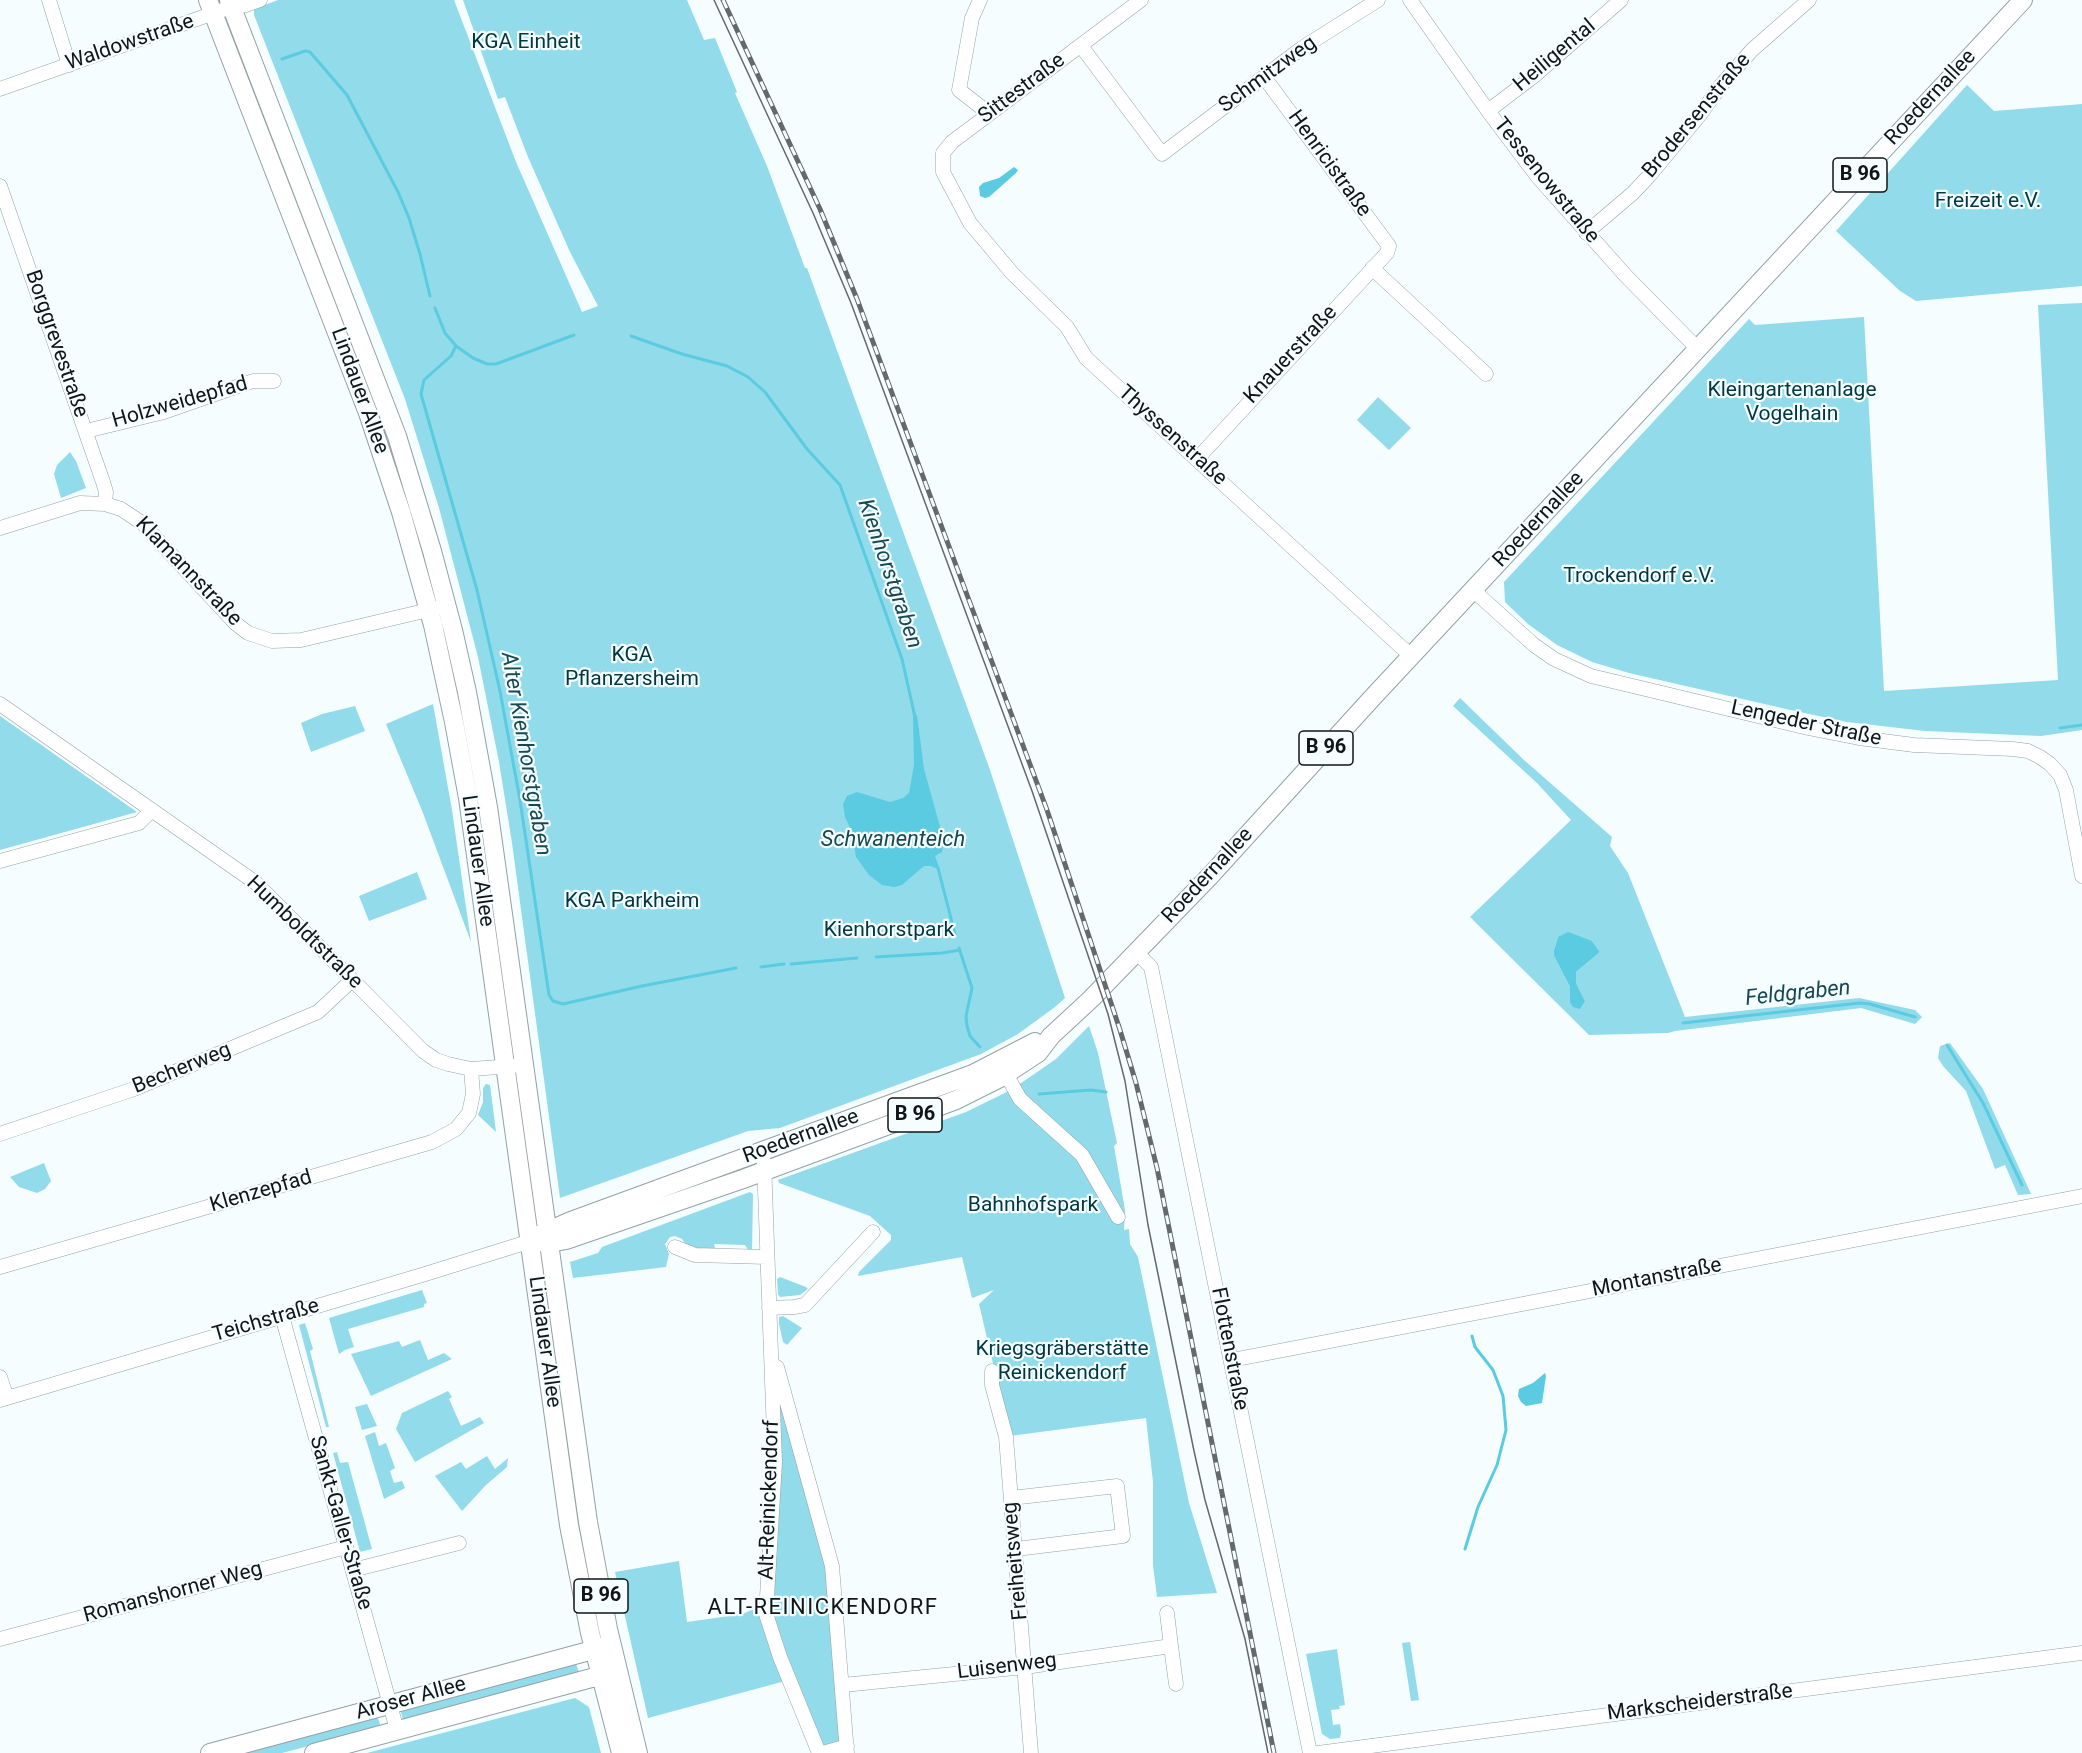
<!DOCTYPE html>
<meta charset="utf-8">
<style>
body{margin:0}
canvas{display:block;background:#f5fdff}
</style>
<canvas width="2082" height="1753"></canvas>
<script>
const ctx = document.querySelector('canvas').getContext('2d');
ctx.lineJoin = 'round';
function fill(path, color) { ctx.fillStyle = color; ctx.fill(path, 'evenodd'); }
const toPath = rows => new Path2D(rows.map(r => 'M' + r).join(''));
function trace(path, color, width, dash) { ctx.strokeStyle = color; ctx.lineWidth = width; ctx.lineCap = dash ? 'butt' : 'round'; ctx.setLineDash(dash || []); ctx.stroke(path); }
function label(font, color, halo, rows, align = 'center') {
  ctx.font = font + ' Roboto,sans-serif'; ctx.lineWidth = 4.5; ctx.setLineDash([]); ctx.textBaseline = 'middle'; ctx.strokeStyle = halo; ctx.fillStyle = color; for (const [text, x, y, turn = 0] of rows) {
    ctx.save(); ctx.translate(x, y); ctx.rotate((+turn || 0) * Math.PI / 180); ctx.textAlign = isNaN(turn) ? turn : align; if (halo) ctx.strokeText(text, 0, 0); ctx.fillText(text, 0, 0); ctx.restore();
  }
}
fill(toPath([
 [278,0,454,0,516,162,582,312,598,306,570,252,528,157,505,97,498,99,463,0,687,0,704,40,715,38,737,92,735,93,767,166,805,268,807,268,990,770,1065,998,1055,1007,1018,1034,981,1054,780,1128,748,1131,560,1198,512,843,499,762,478,657,439,508,405,399,254,15,254,9],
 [1967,85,1994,111,2082,104,2082,286,1916,301,1900,291,1836,231],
 [2082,303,2082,730,2041,736,1925,731,1847,722,1786,709,1629,673,1592,662,1557,645,1528,624,1505,602,1504,582,1749,319,1755,325,1864,317,1884,691,2058,680,2038,305],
 [1378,397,1411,428,1389,450,1357,420],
 [70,452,76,461,86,488,61,498,54,474,57,465],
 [1460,698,1524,760,1612,837,1610,846,1628,873,1685,1017,1859,998,1915,1010,1922,1017,1915,1024,1861,1008,1675,1031,1668,1033,1589,1035,1470,917,1571,820,1537,783,1453,706],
 [1558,937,1592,941,1600,952,1576,972,1576,983,1585,1001,1570,1002,1570,987,1554,956,1554,950],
 [433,704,452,810,471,942,423,813,386,724],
 [355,706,365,731,311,752,301,723,322,714],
 [0,716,137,812,0,850],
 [417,872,427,899,369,921,359,896],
 [1089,1026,1098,1053,1117,1143,1114,1146,1125,1210,1124,1230,1129,1229,1130,1244,1138,1257,1189,1503,1217,1593,1157,1597,1153,1565,1153,1482,1146,1418,1010,1436,979,1304,994,1290,972,1298,962,1257,858,1276,859,1272,891,1240,891,1235,870,1216,779,1183,778,1180,966,1112,1011,1090,1056,1059],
 [1950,1043,1983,1089,2031,1194,2018,1195,2005,1165,1995,1169,1966,1091,1943,1066,1938,1058,1940,1046],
 [486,1084,490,1085,496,1132,478,1115,483,1102,483,1088],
 [44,1163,51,1181,45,1189,37,1193,19,1187,10,1177],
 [750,1192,753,1194,752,1250,748,1250,745,1245,714,1244,716,1252,696,1251,687,1246,682,1239,675,1236,670,1237,665,1244,669,1254,666,1267,573,1278,570,1262,598,1253,602,1247],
 [780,1277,806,1287,808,1289,800,1295,780,1297,778,1294,777,1279],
 [422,1290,427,1303,424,1304,424,1307,348,1329,354,1347,345,1350,339,1354,329,1318],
 [783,1316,802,1328,787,1345,783,1342,779,1324,779,1317],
 [305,1323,313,1349,310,1351,329,1427,326,1427,299,1325],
 [420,1340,428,1360,444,1353,452,1359,371,1396,351,1354,399,1341,402,1347],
 [776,1384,829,1575,844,1753,823,1753,776,1633,771,1611],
 [448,1391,452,1397,449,1399,461,1426,480,1417,484,1423,415,1462,396,1429,402,1413],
 [367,1404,377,1426,362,1430,355,1407],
 [375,1432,379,1446,386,1443,395,1468,390,1471,394,1483,402,1481,405,1488,384,1499,365,1436],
 [337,1452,340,1463,348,1462,372,1549,360,1552,333,1453],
 [487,1456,495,1469,508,1458,507,1467,486,1485,462,1511,435,1476,461,1462,466,1469],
 [679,1561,687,1622,743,1614,753,1609,766,1614,789,1680,648,1718,615,1572],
 [1410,1642,1419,1700,1411,1701,1402,1643],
 [1337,1649,1345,1705,1339,1706,1340,1709,1331,1710,1333,1725,1340,1724,1341,1732,1340,1738,1330,1739,1322,1734,1306,1654],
 [575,1661,580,1675,403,1720,400,1708],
 [575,1698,589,1707,601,1753,367,1753],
 [376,1713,381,1727,282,1753,246,1753,245,1749]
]), '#92dbea');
fill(toPath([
 [1014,167,1018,170,1016,173,989,197,985,198,980,196,979,187,983,183,999,178],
 [917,715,924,769,944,841,942,852,935,856,940,870,931,866,924,866,902,885,894,887,882,885,869,875,856,857,852,832,845,817,843,804,847,796,857,792,890,802,903,798,909,793,914,765,913,716],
 [1568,932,1592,941,1600,952,1576,972,1576,983,1585,1001,1580,1009,1573,1007,1570,1002,1570,987,1554,956,1554,950,1558,937],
 [1545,1373,1546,1376,1542,1403,1526,1406,1521,1402,1518,1396,1519,1389,1533,1383]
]), '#5acbe0');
trace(toPath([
 [282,59,305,51,310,52,347,95,398,192,409,218,420,254,430,296],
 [435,308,445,333,456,346,473,358,487,364,496,364,574,335],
 [631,336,682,354,727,366,748,377,765,392,807,449,840,485,902,659,915,717],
 [456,346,451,356,424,380,421,394,477,590,500,691,520,800,549,995,553,1001,563,1004,642,986,736,968],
 [2060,728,2082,725],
 [938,868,955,934],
 [959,948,972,988,966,1016,967,1026,970,1036,980,1047],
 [876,957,942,953,960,950],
 [791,964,857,958],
 [761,967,784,964],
 [1683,1023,1859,1003,1870,1004,1915,1017],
 [1947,1045,1983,1103,2022,1185],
 [1039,1094,1091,1090,1106,1092],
 [1465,1549,1478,1507,1497,1465,1506,1430,1503,1396,1493,1370,1475,1347,1472,1336]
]), '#5acbe0', 3);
const minor = toPath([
 [49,0,69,65],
 [980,0,972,18,959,90,982,108,986,115],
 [1141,0,952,142,943,153,943,172,970,223,1012,273,1067,327,1086,358,1411,656],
 [1410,0,1488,111,1537,176,1626,276,1698,349],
 [1081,46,1162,154,1302,48,1378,0],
 [0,89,231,7,246,5,260,0],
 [1488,111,1534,76,1621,0],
 [0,186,103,482,106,492,105,504],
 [1586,233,1633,193,1649,176,1698,117,1723,83,1752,50,1809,0],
 [1372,268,1486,374],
 [86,431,164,412,253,381,274,381],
 [1197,459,1387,253,1389,246,1264,77],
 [0,528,80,503,105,504,121,509,142,523,235,623,248,633,272,641,301,640,437,608],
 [1473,590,1534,645,1554,659,1591,676,1808,728,1859,738,1914,745,2013,749,2028,751,2040,757,2050,764,2060,775,2066,790,2082,876],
 [0,704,256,883,423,1051,436,1060,448,1064,471,1069,513,1066],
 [0,861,139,823,152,810],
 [1136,952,1151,967,1310,1753],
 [1006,1074,1020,1099,1082,1155,1118,1217],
 [0,1134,134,1089,318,1012,352,980],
 [764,1162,775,1462,766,1614,780,1657,819,1753],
 [675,1247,695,1255,767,1257],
 [0,1267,432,1142,456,1129,469,1113,473,1094,471,1069],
 [769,1308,794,1307,805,1305,873,1232],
 [282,1316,397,1730],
 [1232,1360,2082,1196],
 [777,1367,832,1566,847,1753],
 [992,1371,992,1385,1006,1437,1031,1753],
 [0,1377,7,1398],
 [0,1400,422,1275,531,1241],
 [1011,1498,1117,1486,1123,1536,1016,1549],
 [353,1570,459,1543],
 [0,1639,346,1547],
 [1171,1646,1176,1684],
 [843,1685,1025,1667,1171,1646,1167,1613],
 [823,1753,847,1746],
 [1318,1753,2082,1653]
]);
const major = toPath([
 [208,0,368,413,401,512,433,625,454,722,468,798,569,1525,590,1633,621,1753],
 [229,0,397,436,432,551,453,630,467,692,488,807,588,1522,608,1629,638,1753],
 [539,1235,571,1221,973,1074,1035,1042],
 [531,1241,550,1243,566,1240,743,1179,956,1100,1000,1078,1038,1053,1051,1036,1091,999,1210,876,1373,697,2023,0],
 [210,1753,604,1647],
 [314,1753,610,1673]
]);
trace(minor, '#95a1a4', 15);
trace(major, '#95a1a4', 20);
trace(minor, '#fff', 14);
trace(major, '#fff', 18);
trace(toPath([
 [714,0,813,213,851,303,1032,791,1108,1014,1125,1081,1148,1225,1194,1451,1205,1500,1245,1639,1268,1753]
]), '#64696b', 1.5);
const rail = toPath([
 [723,0,820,209,857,299,1047,810,1120,1030,1136,1083,1157,1168,1274,1753]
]);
trace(rail, '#64696b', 5);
trace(rail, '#f5fdff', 3, [9]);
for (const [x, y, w] of [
 [1860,175,54],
 [1326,748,54],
 [915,1115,54],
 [601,1596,54]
]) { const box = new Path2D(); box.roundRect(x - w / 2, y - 17, w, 34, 4.5); ctx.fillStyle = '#f5fdff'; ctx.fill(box); trace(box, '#111516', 1.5); }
label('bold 20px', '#111516', null, [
 ["B 96",1860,175],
 ["B 96",1326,748],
 ["B 96",915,1115],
 ["B 96",601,1596]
]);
label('21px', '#111516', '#f5fdff', [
 ["Waldowstraße",130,43,-19],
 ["Heiligental",1555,56,-40],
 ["Schmitzweg",1268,75,-36],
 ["Sittestraße",1022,89,-37],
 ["Roedernallee",1931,98,-47],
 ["Brodersenstraße",1697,116,-50],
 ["Henricistraße",1329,164,54],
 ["Tessenowstraße",1546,181,51],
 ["Borggrevestraße",56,344,71],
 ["Knauerstraße",1291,355,-47],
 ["Lindauer Allee",359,391,70],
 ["Holzweidepfad",180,403,-16],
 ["Thyssenstraße",1172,436,42],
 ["Roedernallee",1539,520,-47],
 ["Klamannstraße",188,572,46],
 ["Lengeder Straße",1806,724,12],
 ["Lindauer Allee",477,861,82],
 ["Roedernallee",1208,876,-47],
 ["Humboldtstraße",304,933,44],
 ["Becherweg",182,1069,-22],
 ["Roedernallee",801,1137,-20],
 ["Klenzepfad",261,1192,-16],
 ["Montanstraße",1657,1278,-11],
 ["Teichstraße",266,1321,-16],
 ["Lindauer Allee",544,1342,82],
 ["Flottenstraße",1229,1349,79],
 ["Alt-Reinickendorf",770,1500,-88],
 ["Sankt-Galler-Straße",340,1523,74],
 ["Freiheitsweg",1016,1561,-95],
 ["Romanshorner Weg",173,1593,-15],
 ["Luisenweg",1007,1667,-7],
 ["Aroser Allee",411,1699,-15],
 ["Markscheiderstraße",1700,1703,-7]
]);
label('21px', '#003740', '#f5fdff', [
 ["KGA Einheit",526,43],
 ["Freizeit e.V.",1988,202],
 ["Kleingartenanlage",1792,391],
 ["Vogelhain",1792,415],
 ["Trockendorf e.V.",1639,577],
 ["KGA",632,656],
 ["Pflanzersheim",632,680],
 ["KGA Parkheim",632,902],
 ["Kienhorstpark",889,931],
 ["Bahnhofspark",1033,1206],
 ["Kriegsgräberstätte",1062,1350],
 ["Reinickendorf",1062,1374]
]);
label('italic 22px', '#174952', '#f5fdff', [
 ["Kienhorstgraben",889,574,71],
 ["Alter Kienhorstgraben",525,754,80],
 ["Schwanenteich",893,840],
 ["Feldgraben",1798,994,-6]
]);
ctx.letterSpacing = '1.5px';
label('22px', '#111516', '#f5fdff', [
 ["ALT-REINICKENDORF",823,1608]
]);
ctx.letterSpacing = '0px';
</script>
